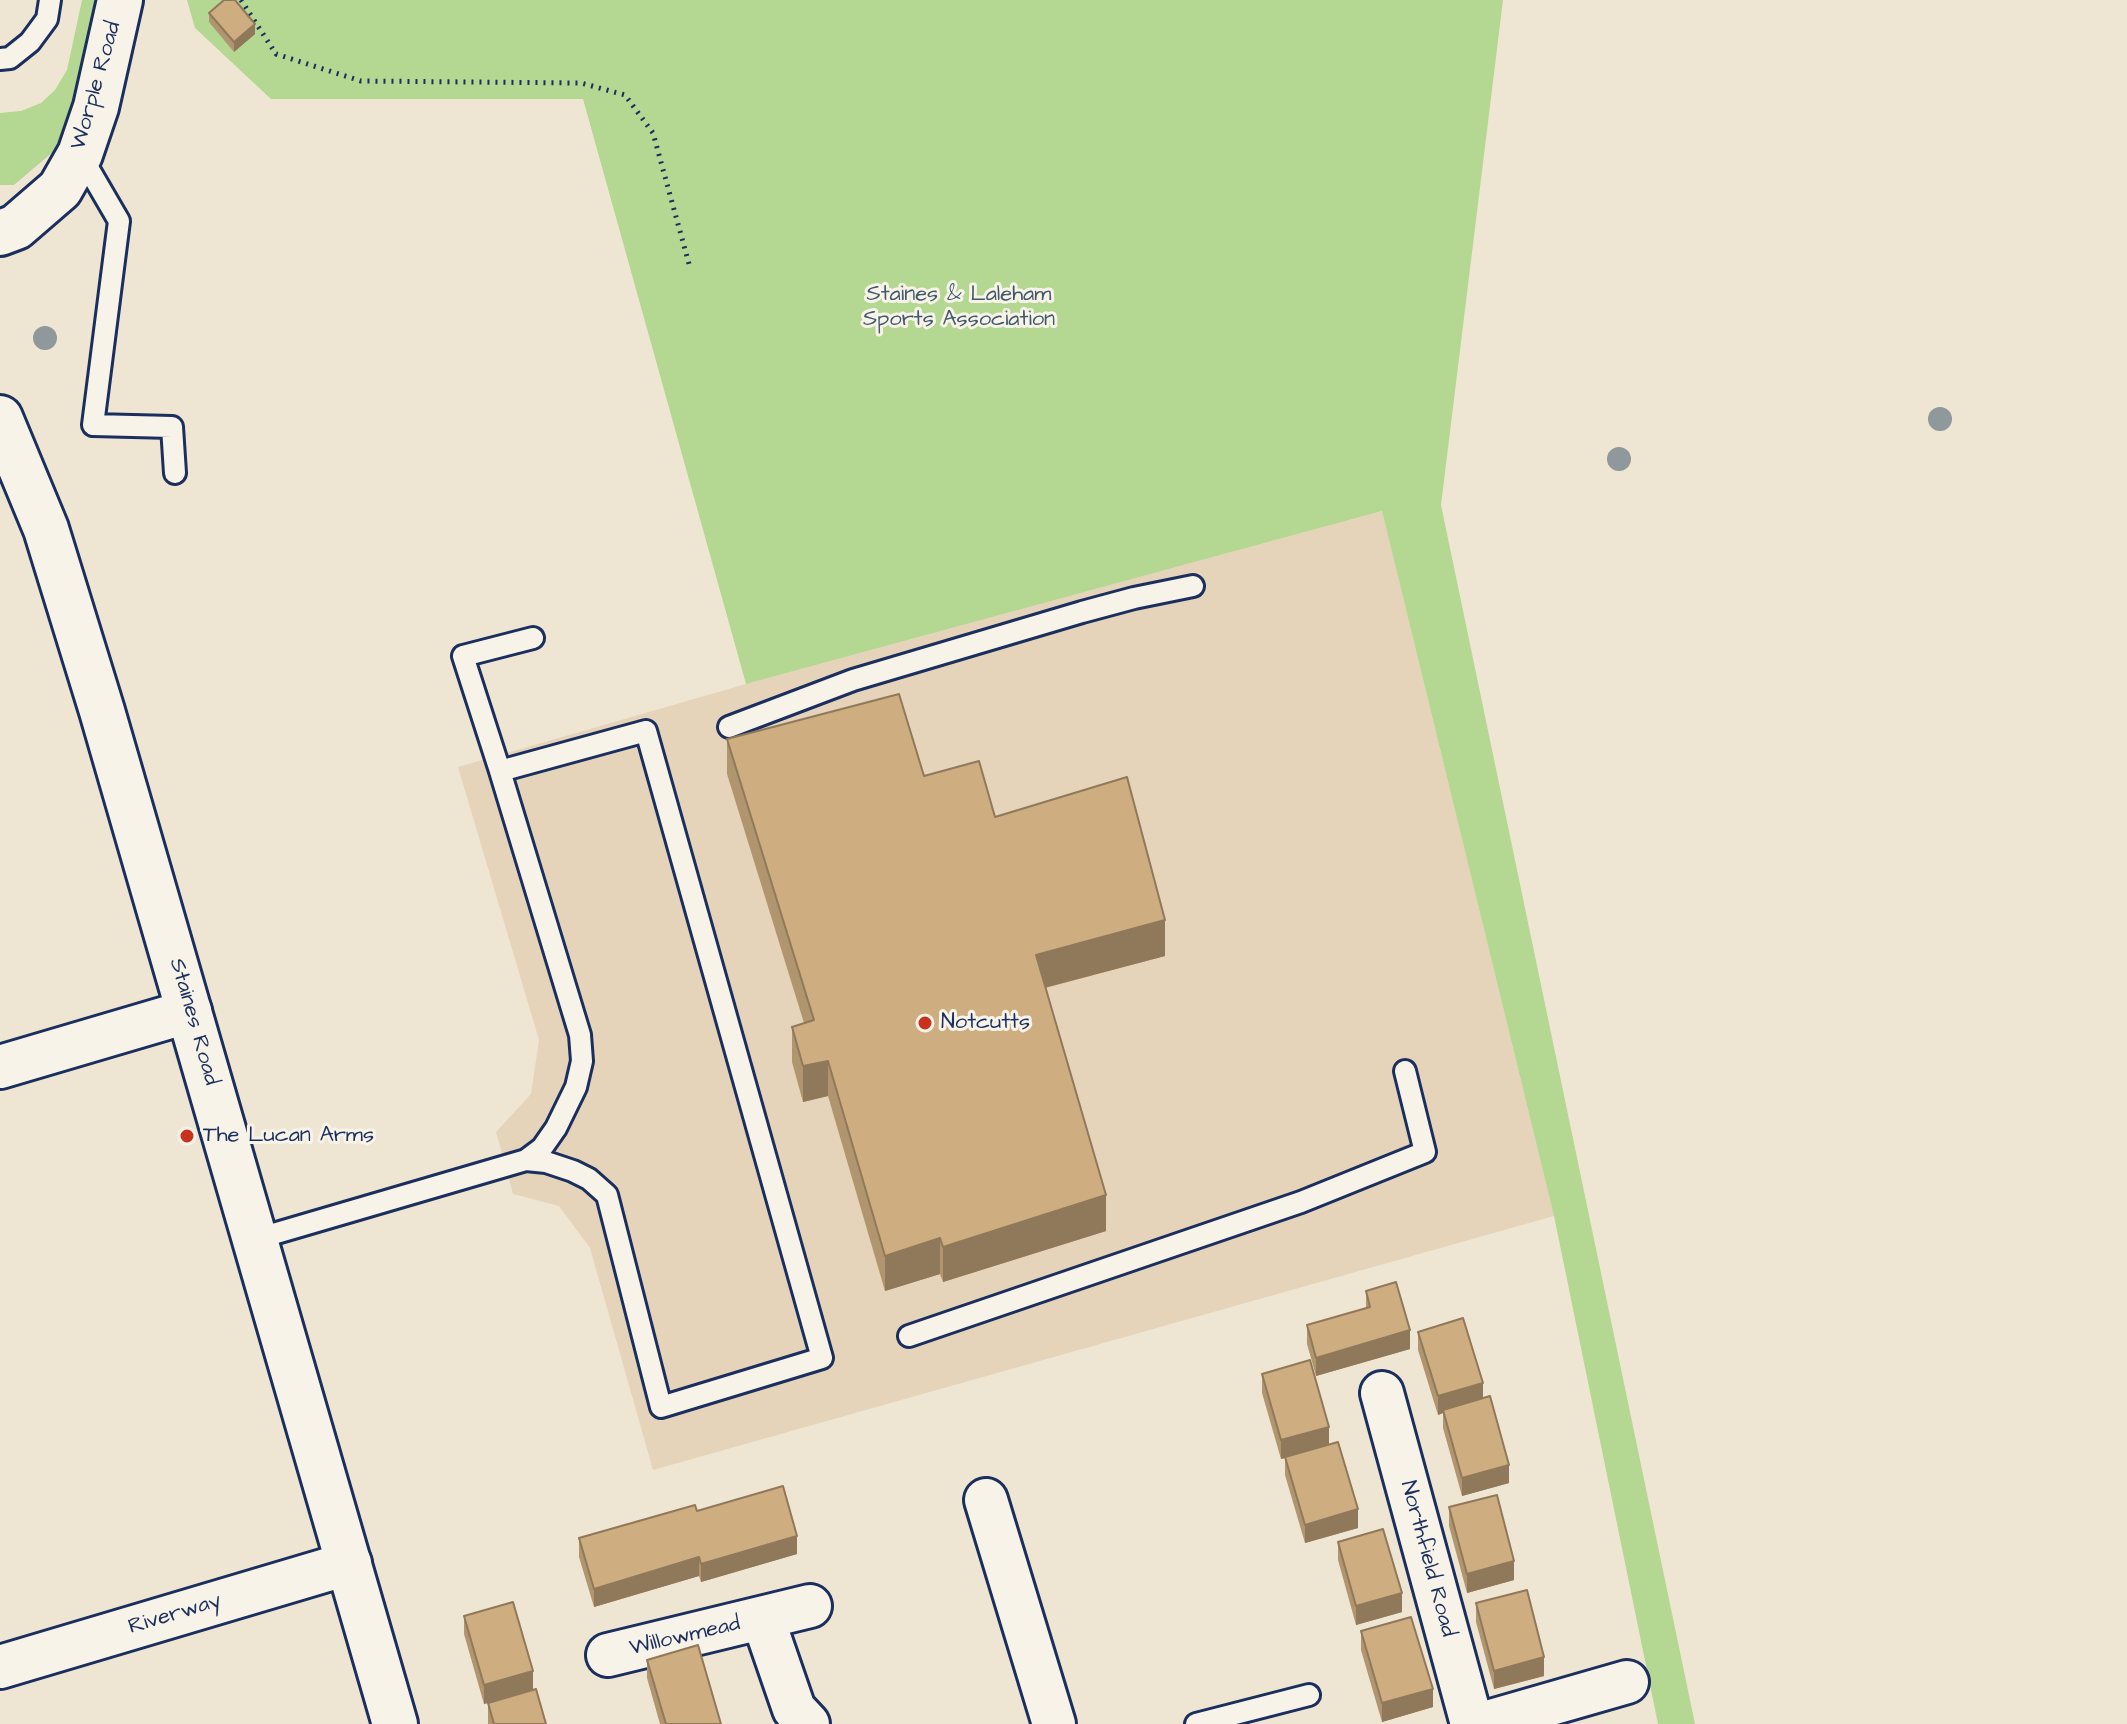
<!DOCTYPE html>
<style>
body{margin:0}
canvas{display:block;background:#efe5d3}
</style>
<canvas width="2127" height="1724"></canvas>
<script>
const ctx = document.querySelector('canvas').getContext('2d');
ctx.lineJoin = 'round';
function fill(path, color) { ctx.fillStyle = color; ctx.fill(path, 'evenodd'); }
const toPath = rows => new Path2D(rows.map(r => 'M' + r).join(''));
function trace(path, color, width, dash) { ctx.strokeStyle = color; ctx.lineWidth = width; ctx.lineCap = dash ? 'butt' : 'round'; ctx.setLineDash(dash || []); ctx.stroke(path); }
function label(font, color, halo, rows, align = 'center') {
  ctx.font = font + ' "Architects Daughter",sans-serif'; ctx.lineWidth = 6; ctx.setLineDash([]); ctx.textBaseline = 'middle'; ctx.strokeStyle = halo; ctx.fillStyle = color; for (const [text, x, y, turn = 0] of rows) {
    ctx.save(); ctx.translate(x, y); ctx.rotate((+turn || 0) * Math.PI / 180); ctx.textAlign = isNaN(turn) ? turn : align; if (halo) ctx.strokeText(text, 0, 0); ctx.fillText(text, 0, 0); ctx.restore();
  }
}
fill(toPath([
 [1382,511,1554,1216,653,1470,590,1248,559,1206,513,1194,496,1132,531,1094,539,1040,458,767,746,684]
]), '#e5d4ba');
fill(toPath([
 [82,0,103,0,68,132,60,146,14,185,0,185,0,113,21,111,41,103,55,90,67,70],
 [187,0,1503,0,1441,505,1695,1724,1658,1724,1554,1216,1382,511,746,684,583,99,271,99,195,28]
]), '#b4d791');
const lane = toPath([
 [0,59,10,58,30,42,47,19,50,0],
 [80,154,119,221,93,425,172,427,175,473],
 [729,727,853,680,1082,612,1134,598,1193,586],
 [646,731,822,1358,661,1407,607,1195,589,1179,573,1171,546,1162,526,1160,542,1148,556,1128,576,1087,582,1061,580,1035,500,771,646,731],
 [500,771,463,656,533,638],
 [256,1239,526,1160],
 [909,1336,1301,1202,1425,1152,1405,1071],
 [1196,1724,1309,1695]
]);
const street = toPath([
 [0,1067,190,1011],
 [1382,1393,1472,1724],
 [986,1500,1054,1724],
 [763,1619,794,1709,808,1724],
 [608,1655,810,1606],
 [0,1667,350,1563],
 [1481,1724,1627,1682]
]);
const secondary = toPath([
 [0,233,16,227,60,189,80,154,96,107,120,0],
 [0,418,46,529,102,711,395,1724]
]);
trace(lane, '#1b2f5e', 26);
trace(street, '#1b2f5e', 48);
trace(secondary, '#1b2f5e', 50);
trace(toPath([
 [241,0,276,54,361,81,581,83,625,95,653,133,689,264]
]), '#1b2f5e', 5, [2, 6]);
trace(lane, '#f7f3e8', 20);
trace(street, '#f7f3e8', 42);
trace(secondary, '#f7f3e8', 44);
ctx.fillStyle = '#8f989a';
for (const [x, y] of [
 [45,338],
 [1940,419],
 [1619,459]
]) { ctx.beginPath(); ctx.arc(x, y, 12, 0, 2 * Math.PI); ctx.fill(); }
fill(toPath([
 [209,13,255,34,234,52,209,22],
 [727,739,924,776,995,817,1165,956,1045,988,1106,1231,943,1282,940,1274,885,1291,828,1096,803,1102,792,1062,792,1027,804,1023,727,774],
 [1366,1291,1410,1349,1316,1376,1307,1344,1307,1325,1366,1309],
 [1418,1332,1483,1398,1509,1483,1462,1496,1443,1428,1443,1413,1438,1415,1418,1350],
 [1262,1374,1329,1444,1358,1528,1305,1543,1285,1475,1285,1458,1281,1459,1262,1393],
 [1449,1507,1514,1580,1467,1593,1449,1526],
 [697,1511,797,1554,701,1582,699,1576,594,1607,579,1557,579,1538],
 [1338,1542,1402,1612,1356,1625,1338,1560],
 [1476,1603,1544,1676,1494,1689,1476,1622],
 [464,1616,533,1689,546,1724,488,1724,488,1703,501,1699,484,1704,464,1634],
 [1361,1631,1433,1707,1382,1722,1361,1650],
 [647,1660,721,1724,660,1724,647,1678]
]), '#b1956f');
fill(toPath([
 [255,24,255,34,234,52,234,42],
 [1165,920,1165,956,1036,990,1036,955],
 [828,1061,828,1096,803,1102,803,1066],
 [1106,1195,1106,1231,943,1282,943,1247],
 [940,1238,940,1274,885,1291,885,1256],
 [1410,1330,1410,1349,1316,1376,1316,1358],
 [1483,1383,1483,1401,1443,1410,1443,1413,1438,1415,1438,1396],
 [1329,1427,1329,1445,1281,1459,1281,1440],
 [1509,1465,1509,1483,1462,1496,1462,1478],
 [1358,1509,1358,1528,1305,1543,1305,1525],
 [797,1536,797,1554,701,1582,701,1564],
 [699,1557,699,1576,594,1607,594,1589],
 [1514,1561,1514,1580,1467,1593,1467,1574],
 [1402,1593,1402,1612,1356,1625,1356,1606],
 [1544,1657,1544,1676,1494,1689,1494,1671],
 [533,1671,533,1690,484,1704,484,1685],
 [1433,1689,1433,1707,1382,1722,1382,1703]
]), '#90795a');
const building = toPath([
 [224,0,235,0,255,24,234,42,209,13,224,0],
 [899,694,924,776,979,761,995,817,1127,777,1165,920,1036,955,1106,1195,943,1247,940,1238,885,1256,828,1061,803,1066,792,1027,814,1020,727,739,899,694],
 [1396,1282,1410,1330,1316,1358,1307,1325,1370,1307,1366,1291,1396,1282],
 [1463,1318,1483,1383,1438,1396,1418,1332,1463,1318],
 [1310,1360,1329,1427,1281,1440,1262,1374,1310,1360],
 [1490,1396,1509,1465,1462,1478,1443,1410,1490,1396],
 [1338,1442,1358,1509,1305,1525,1285,1457,1338,1442],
 [783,1486,797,1536,701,1564,699,1557,594,1589,579,1538,695,1505,697,1511,783,1486],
 [1497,1495,1514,1561,1467,1574,1449,1507,1497,1495],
 [1383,1529,1402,1593,1356,1606,1338,1542,1383,1529],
 [1527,1590,1544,1657,1494,1671,1476,1603,1527,1590],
 [513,1602,533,1671,484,1685,464,1616,513,1602],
 [1411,1617,1433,1689,1382,1703,1361,1631,1411,1617],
 [698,1645,721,1724,666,1724,647,1660,698,1645],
 [536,1689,546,1724,494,1724,488,1703,536,1689]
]);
fill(building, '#cead81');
trace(building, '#90795a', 2);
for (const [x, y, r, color] of [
 [925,1023,8,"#c8321e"],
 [187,1136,8,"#c8321e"]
]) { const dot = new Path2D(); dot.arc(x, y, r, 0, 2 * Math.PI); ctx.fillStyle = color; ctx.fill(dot); trace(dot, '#f7f3e8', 3); }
label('22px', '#1b2f5e', '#f7f3e8', [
 ["Worple Road",97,86,-74],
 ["Staines Road",193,1022,74],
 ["Northfield Road",1427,1559,75],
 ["Riverway",175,1615,-17],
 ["Willowmead",685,1637,-13]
]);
label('22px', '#41596b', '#f7f3e8', [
 ["Staines & Laleham",959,295],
 ["Sports Association",959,320]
]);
label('22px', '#1b2f5e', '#f7f3e8', [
 ["Notcutts",941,1023],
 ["The Lucan Arms",203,1136]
], 'left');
</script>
